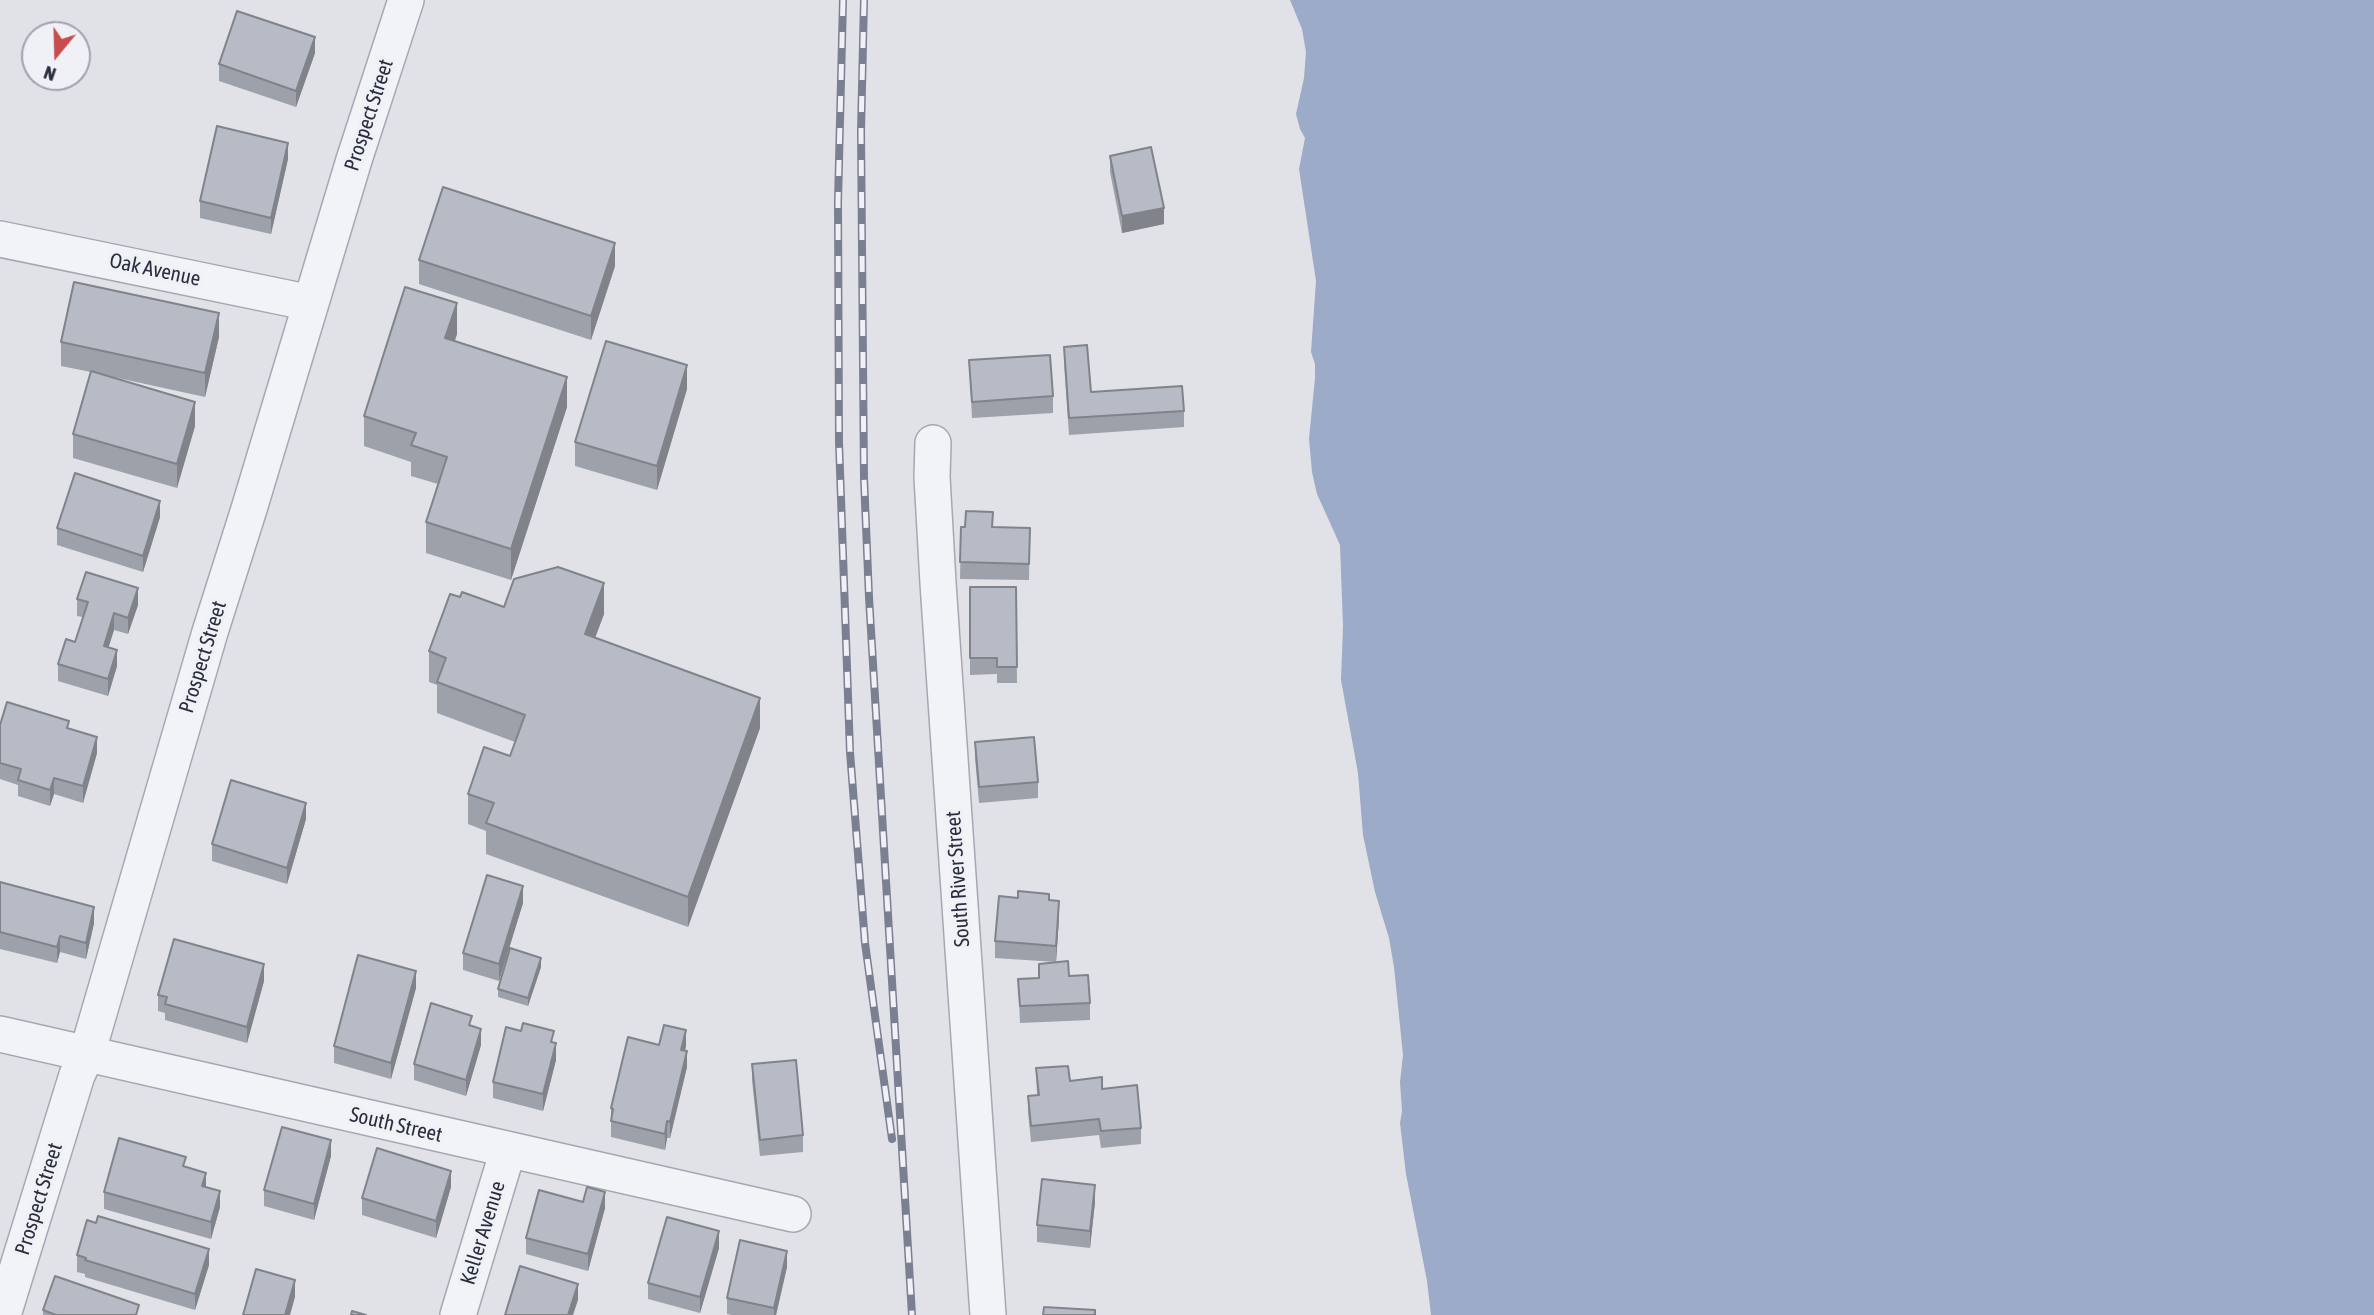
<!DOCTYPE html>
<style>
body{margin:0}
#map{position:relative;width:2374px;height:1315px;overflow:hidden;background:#e0e2e8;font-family:"Asap Condensed",sans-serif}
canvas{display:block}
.north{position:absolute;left:21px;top:21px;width:70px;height:70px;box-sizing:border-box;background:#eff1f6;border:2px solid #a0a3ad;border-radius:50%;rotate:199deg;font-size:19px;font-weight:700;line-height:28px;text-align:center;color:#292e3f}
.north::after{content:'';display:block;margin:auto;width:24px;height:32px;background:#c84b4d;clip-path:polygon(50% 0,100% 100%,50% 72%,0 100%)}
</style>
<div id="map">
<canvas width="2374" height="1315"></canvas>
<div class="north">N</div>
</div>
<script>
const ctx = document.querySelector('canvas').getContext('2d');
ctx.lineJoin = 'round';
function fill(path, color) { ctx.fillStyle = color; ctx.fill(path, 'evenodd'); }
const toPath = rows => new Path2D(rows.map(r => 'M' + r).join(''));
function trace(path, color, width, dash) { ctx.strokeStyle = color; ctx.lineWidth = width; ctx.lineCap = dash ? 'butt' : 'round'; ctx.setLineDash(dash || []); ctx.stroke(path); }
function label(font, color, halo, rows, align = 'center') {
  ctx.font = font + ' "Asap Condensed",sans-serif'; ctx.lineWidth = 7; ctx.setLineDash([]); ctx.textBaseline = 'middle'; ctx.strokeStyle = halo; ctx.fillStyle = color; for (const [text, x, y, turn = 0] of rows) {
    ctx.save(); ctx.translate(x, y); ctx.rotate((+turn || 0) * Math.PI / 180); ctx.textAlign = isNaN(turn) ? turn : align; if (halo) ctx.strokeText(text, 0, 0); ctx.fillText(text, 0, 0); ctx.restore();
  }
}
fill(toPath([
 [1290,0,2374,0,2374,1315,1431,1315,1427,1281,1406,1174,1400,1123,1402,1111,1400,1082,1403,1055,1394,967,1389,938,1375,892,1363,835,1358,773,1341,680,1343,626,1340,545,1317,494,1312,472,1309,439,1315,378,1315,364,1311,352,1316,281,1299,169,1305,138,1300,129,1296,114,1304,78,1306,52,1302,29]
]), '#9cabc7');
const minor = toPath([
 [0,239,311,303],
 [933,443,932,477,938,583,988,1315],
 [0,1034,793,1214],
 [3,1315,77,1075,87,1054,210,632,249,509,354,160,406,0],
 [458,1315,508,1150]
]);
trace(minor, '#a5a8b2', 38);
trace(minor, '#f2f3f7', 35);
const rail = toPath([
 [843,0,838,202,839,442,850,752,865,943,892,1139],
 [864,0,861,131,864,478,869,597,912,1315]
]);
trace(rail, '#7a8091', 8);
trace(rail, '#eff1f6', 5, [16]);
fill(toPath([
 [315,53,296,107,219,81,219,64],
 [1110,156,1164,224,1122,233,1110,172],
 [288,159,271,234,200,218,200,201],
 [419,260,615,266,591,340,419,284],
 [457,334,455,341,567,407,511,580,426,553,426,522,438,484,411,476,411,462,364,446,364,416],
 [219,337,205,397,104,375,195,426,177,488,73,458,73,434,91,372,61,366,61,342],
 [1064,347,1091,392,1184,411,1184,427,1069,435,1064,363],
 [969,360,1053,396,1053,413,972,418],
 [687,389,657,490,575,466,575,442],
 [160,517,143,572,57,545,57,528],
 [961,527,1030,528,1029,580,960,579],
 [970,587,1016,587,1017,683,997,683,997,674,970,675],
 [460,597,504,607,604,614,595,638,760,728,688,927,486,854,486,831,468,824,468,794,510,756,515,742,437,713,437,685,429,682,429,651],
 [77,599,138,605,128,634,114,630,108,647,117,666,108,696,58,681,58,664,75,642,83,617,77,616],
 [0,725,69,729,97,753,83,803,54,794,50,806,18,796,18,785,0,779],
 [975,742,1038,782,1038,798,979,803,975,758],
 [306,819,287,884,212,861,212,844],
 [0,882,94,923,86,959,60,952,57,963,0,949],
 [1049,900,1059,918,1056,962,1090,1003,1090,1020,1020,1023,1018,979,1039,978,1039,964,1056,962,995,958,995,941],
 [523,903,499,981,463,970,463,953],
 [541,967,528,1006,498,997,498,989],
 [264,981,247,1043,165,1020,165,1013,158,1011,158,995],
 [416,988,391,1079,334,1063,334,1046],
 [554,1042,556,1060,543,1111,493,1098,493,1082],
 [481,1045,466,1096,414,1080,414,1064],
 [659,1045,686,1046,685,1051,687,1067,670,1138,667,1138,665,1150,611,1137,611,1108],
 [752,1064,803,1135,803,1152,760,1156,752,1080],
 [1036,1068,1070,1081,1102,1089,1141,1128,1141,1144,1101,1148,1099,1135,1031,1142,1028,1112,1028,1096,1037,1095],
 [331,1156,314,1220,264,1206,264,1190],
 [186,1167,206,1187,220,1207,211,1239,104,1209,104,1192],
 [451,1187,436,1238,362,1215,362,1198],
 [583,1202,605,1208,588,1271,526,1254,526,1238],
 [1095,1202,1090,1248,1037,1242,1037,1225],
 [719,1248,700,1313,648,1299,648,1283],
 [77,1255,209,1265,195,1310,85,1277,85,1274,77,1272],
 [787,1267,776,1315,732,1315,727,1314,727,1298],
 [43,1310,139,1315,43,1315]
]), '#9da1a9');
fill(toPath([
 [315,37,315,53,296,107,296,91],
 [288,143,288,159,271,234,271,218],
 [1164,208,1164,224,1122,233,1122,216],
 [615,243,615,266,591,340,591,316],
 [457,303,457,334,445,368,445,338],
 [219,313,219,337,205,397,205,373],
 [687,365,687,389,657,490,657,466],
 [567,377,567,407,511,580,511,549],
 [195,402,195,426,177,488,177,464],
 [160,501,160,517,143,572,143,556],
 [604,583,604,614,585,665,585,634],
 [138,588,138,605,128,634,128,618],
 [114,613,114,630,104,662,104,646],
 [117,650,117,666,108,696,108,679],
 [760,698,760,728,688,927,688,897],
 [97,737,97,753,83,803,83,786],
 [54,778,54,794,50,806,50,790],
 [306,803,306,819,287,884,287,868],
 [523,886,523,903,499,981,499,964],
 [1059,901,1059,918,1056,962,1056,946],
 [94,907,94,923,86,959,86,943],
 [60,936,60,952,57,963,57,947],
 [541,958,541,967,528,1006,528,998],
 [264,964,264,981,247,1043,247,1027],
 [416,971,416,988,391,1079,391,1063],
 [481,1029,481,1045,466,1096,466,1080],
 [686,1030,686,1046,681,1066,681,1050],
 [556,1043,556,1060,543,1111,543,1094],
 [687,1051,687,1067,670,1138,670,1122],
 [667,1121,667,1138,665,1150,665,1134],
 [331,1140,331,1156,314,1220,314,1204],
 [451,1171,451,1187,436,1238,436,1221],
 [206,1173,206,1189,202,1186],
 [1095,1185,1095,1202,1090,1248,1090,1231],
 [220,1191,220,1207,211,1239,211,1222],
 [605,1192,605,1208,588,1271,588,1254],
 [719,1231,719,1248,700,1313,700,1297],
 [209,1249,209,1265,195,1310,195,1294],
 [787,1251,787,1267,776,1315,774,1315,774,1308],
 [295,1280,295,1297,290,1315,285,1315],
 [578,1284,578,1300,573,1315,568,1315]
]), '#80838a');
const building = toPath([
 [237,11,315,37,296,91,219,64,237,11],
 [217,126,288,143,271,218,200,201,217,126],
 [1151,147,1164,208,1122,216,1110,156,1151,147],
 [443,187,615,243,591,316,419,260,443,187],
 [74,282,219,313,205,373,61,342,74,282],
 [405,287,457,303,445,338,567,377,511,549,426,522,447,457,411,445,416,433,364,416,405,287],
 [606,341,687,365,657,466,575,442,606,341],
 [1087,345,1091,392,1182,386,1184,411,1069,418,1064,347,1087,345],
 [1050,355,1053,396,972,402,969,360,1050,355],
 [91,371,195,402,177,464,73,434,91,371],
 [75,473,160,501,143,556,57,528,75,473],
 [966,511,993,512,992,527,1030,528,1029,564,960,562,961,527,965,527,966,511],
 [558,567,604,583,585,634,760,698,688,897,486,823,494,803,468,794,484,747,510,756,525,715,437,682,446,658,429,651,450,594,460,597,462,592,504,607,514,579,558,567],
 [86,572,138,588,128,618,114,613,104,646,117,650,108,679,58,664,66,639,75,642,88,602,77,599,86,572],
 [970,587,1016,587,1017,667,997,667,997,658,970,658,970,587],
 [7,702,69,721,67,728,97,737,83,786,54,778,50,790,18,780,21,769,0,763,0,725,7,702],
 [1034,737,1038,782,979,787,975,742,1034,737],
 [231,780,306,803,287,868,212,844,231,780],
 [487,875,523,886,499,964,463,953,487,875],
 [0,882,94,907,86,943,60,936,57,947,0,932,0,882],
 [1018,891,1049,894,1049,900,1059,901,1056,946,995,941,999,896,1018,898,1018,891],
 [174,939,264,964,247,1027,165,1004,167,997,158,995,174,939],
 [510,948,541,958,528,998,498,989,510,948],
 [358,955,416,971,391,1063,334,1046,358,955],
 [1068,961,1069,976,1088,975,1090,1003,1020,1006,1018,979,1039,978,1039,964,1068,961],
 [431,1003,472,1016,469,1025,481,1029,466,1080,414,1064,431,1003],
 [523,1023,554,1031,551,1042,556,1043,543,1094,493,1082,506,1027,521,1031,523,1023],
 [664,1025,686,1030,681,1050,687,1051,670,1122,667,1121,665,1134,611,1121,613,1109,611,1108,628,1037,659,1045,664,1025],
 [796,1060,803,1135,760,1140,752,1064,796,1060],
 [1068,1066,1070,1081,1102,1077,1102,1089,1137,1085,1141,1128,1101,1131,1099,1119,1031,1126,1028,1096,1039,1095,1036,1068,1068,1066],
 [282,1127,331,1140,314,1204,264,1190,282,1127],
 [119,1138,186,1157,183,1166,206,1173,202,1186,220,1191,211,1222,104,1192,119,1138],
 [377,1148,451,1171,436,1221,362,1198,377,1148],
 [1042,1179,1095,1185,1090,1231,1037,1225,1042,1179],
 [587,1187,605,1192,588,1254,526,1238,539,1190,583,1202,587,1187],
 [98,1216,209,1249,195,1294,85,1260,86,1258,77,1255,87,1220,96,1223,98,1216],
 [667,1217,719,1231,700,1297,648,1283,667,1217],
 [740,1240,787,1251,774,1308,727,1298,740,1240],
 [520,1266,578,1284,568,1315,505,1315,520,1266],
 [256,1269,295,1280,285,1315,243,1315,256,1269],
 [55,1276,139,1305,136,1315,56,1315,43,1310,55,1276],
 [1044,1307,1095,1310,1095,1315,1043,1315,1044,1307],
 [352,1311,366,1315,351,1315,352,1311]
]);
fill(building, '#b7bbc5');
trace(building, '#80838a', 2);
label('21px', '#292e3f', '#eff1f6', [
 ["Prospect Street",369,115,-72],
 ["Oak Avenue",155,270,12],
 ["Prospect Street",203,657,-73],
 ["South River Street",958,879,-94],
 ["South Street",396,1125,13],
 ["Prospect Street",39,1199,-73],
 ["Keller Avenue",483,1233,-73]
]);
</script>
